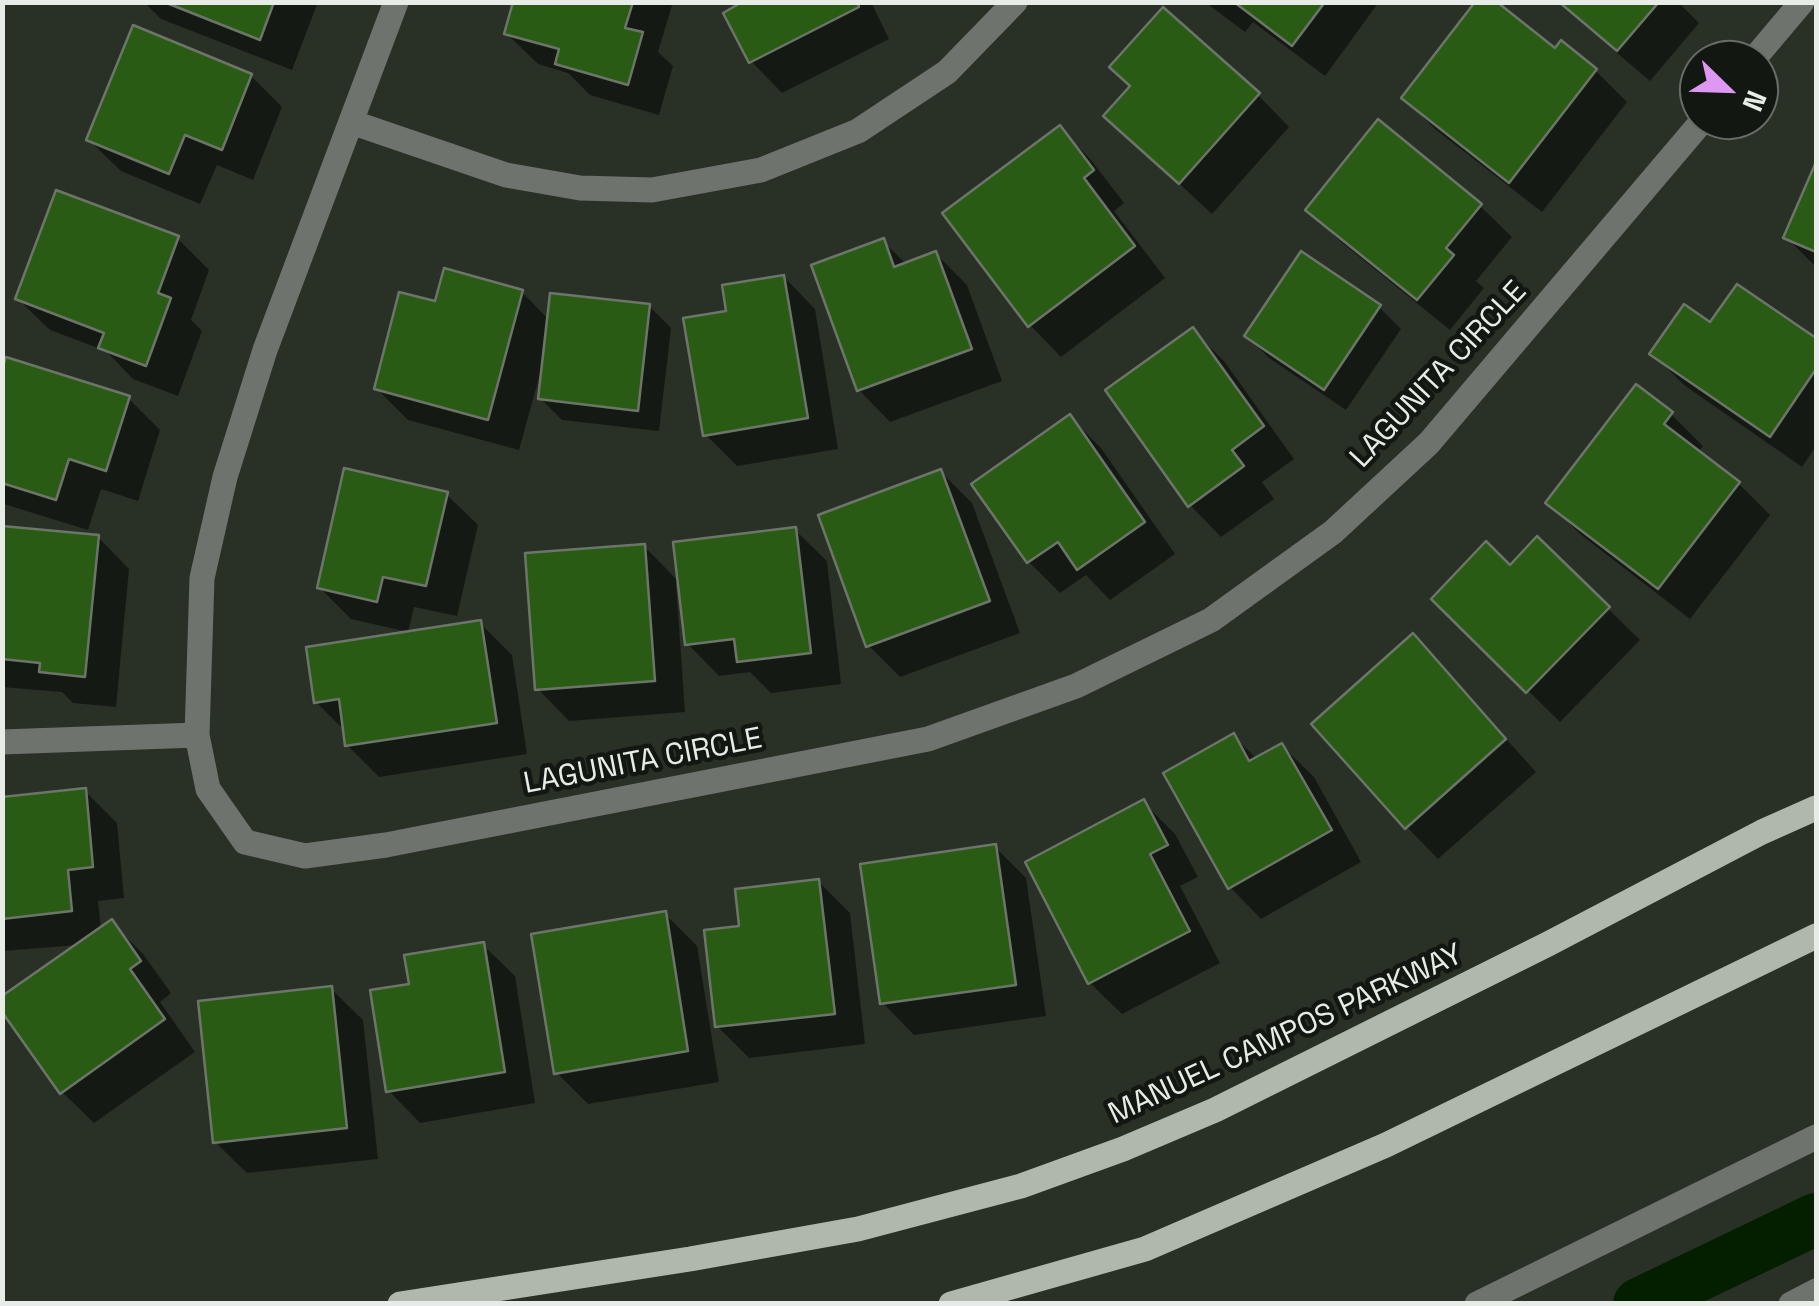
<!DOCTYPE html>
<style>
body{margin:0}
#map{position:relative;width:1819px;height:1306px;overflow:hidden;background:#293026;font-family:"Space Grotesk",sans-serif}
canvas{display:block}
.frame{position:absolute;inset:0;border:5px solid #e7ece6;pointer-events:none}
.north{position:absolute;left:1679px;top:40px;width:100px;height:100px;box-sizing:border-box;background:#131712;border:2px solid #686c67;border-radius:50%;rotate:113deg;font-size:28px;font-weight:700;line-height:40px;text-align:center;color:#e7ece6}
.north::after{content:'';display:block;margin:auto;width:35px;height:45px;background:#de98f3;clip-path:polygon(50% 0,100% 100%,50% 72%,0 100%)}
</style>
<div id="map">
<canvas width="1819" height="1306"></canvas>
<div class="frame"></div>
<div class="north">N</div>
</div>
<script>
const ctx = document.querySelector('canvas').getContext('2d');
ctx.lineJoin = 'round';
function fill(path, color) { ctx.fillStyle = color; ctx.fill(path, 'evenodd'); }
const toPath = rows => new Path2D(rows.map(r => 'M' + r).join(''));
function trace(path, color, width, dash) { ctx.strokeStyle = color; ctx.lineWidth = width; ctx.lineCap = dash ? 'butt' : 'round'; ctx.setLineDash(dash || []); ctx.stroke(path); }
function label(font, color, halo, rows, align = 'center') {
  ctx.font = font + ' "Space Grotesk",sans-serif'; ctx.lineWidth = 9; ctx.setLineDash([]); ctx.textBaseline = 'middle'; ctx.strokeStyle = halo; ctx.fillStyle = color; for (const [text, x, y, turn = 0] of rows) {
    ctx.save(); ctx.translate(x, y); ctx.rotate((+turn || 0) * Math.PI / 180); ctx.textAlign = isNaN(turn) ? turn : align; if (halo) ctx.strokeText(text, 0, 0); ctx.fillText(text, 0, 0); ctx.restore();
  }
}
fill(toPath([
 [144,2,318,2,292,70,161,19],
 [515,2,673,2,658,52,673,66,659,115,590,95,568,73,538,64,506,33],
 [745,2,871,2,889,39,782,93,751,61],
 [1205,2,1379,2,1325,76,1253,22,1245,32],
 [1557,2,1678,2,1699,23,1650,81],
 [1561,44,1596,71,1627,102,1542,212,1435,129,1404,98,1555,52],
 [251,76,282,107,253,180,217,165,200,204,121,171,89,140],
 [1258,95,1289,127,1212,214,1106,116],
 [1060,128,1091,160,1124,203,1114,211,1165,278,1061,357,1030,325],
 [1816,168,1816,267,1786,237],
 [1480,206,1512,237,1476,281,1484,288,1450,330,1340,241,1308,209],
 [178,239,209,270,191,320,202,331,178,396,133,379,106,351,50,330,18,299],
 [883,241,907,265,936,254,967,285,1002,381,890,422,859,390],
 [784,277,815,309,838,449,737,466,706,435,729,313],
 [1737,287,1816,341,1816,446,1802,467,1684,385,1653,354,1711,326],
 [522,292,549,320,649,306,671,328,659,431,562,420,540,398,543,374,540,374,519,450,408,420,376,388],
 [1379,307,1401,329,1346,410,1269,358,1247,336],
 [1192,330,1224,361,1294,459,1262,482,1274,499,1221,537,1190,505],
 [2,377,128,398,160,430,138,501,101,489,88,530,4,504],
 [1671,414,1703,446,1698,452,1738,483,1770,515,1690,619,1580,534,1549,503],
 [1070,417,1101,448,1175,554,1110,600,1086,575,1060,593,1029,562],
 [941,472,972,503,1020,633,900,677,869,646],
 [446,494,478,525,457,616,414,607,408,632,351,619,319,587],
 [2,528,98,537,129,569,116,707,73,703,62,692,2,687],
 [795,530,827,561,841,684,771,693,750,672,719,676,688,644,680,583,676,583,685,712,569,721,538,689,644,546,680,583],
 [1538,540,1640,640,1560,722,1434,598,1510,568],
 [480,623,512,655,527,754,379,777,347,745,345,731,316,702],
 [1413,636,1536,772,1438,859,1407,827],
 [1233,736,1257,759,1282,746,1314,777,1361,862,1261,919,1230,887],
 [85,791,117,823,124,898,98,901,101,929,111,922,143,954,171,993,160,1002,195,1052,94,1123,62,1092,79,945,2,951,2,799],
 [1143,802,1175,834,1198,877,1180,886,1220,963,1122,1014,1090,983],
 [995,847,1026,878,1046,1016,914,1035,883,1003],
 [818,881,850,913,865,1044,749,1058,717,1026,742,928],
 [665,914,697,946,719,1082,588,1104,557,1073],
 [483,945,515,976,535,1103,420,1123,389,1091,412,986],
 [331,989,363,1020,378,1159,247,1173,215,1142]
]), '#0007');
trace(toPath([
 [1639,1304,1816,1219]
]), '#041e00', 52);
const building = toPath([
 [164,2,274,2,260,40,164,2],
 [513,2,633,2,625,28,643,32,628,85,555,64,559,49,504,34,513,2],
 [857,2,859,7,749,63,723,13,742,2,857,2],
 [1234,2,1325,2,1292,46,1234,2],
 [1475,2,1497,2,1555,48,1561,40,1597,69,1509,183,1401,98,1475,2],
 [1559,2,1659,2,1617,51,1559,2],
 [1163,7,1260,93,1179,184,1103,116,1130,86,1109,67,1163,7],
 [133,25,252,74,222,150,185,135,169,174,86,140,133,25],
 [1378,119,1482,204,1446,248,1454,255,1417,300,1305,210,1378,119],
 [1060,125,1094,170,1084,178,1135,246,1028,327,942,213,1060,125],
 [1816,162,1816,252,1783,238,1816,162],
 [56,190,179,236,158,293,171,298,146,366,98,348,104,333,15,299,56,190],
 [884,238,894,267,936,251,972,349,857,391,811,265,884,238],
 [1301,251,1381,305,1324,390,1244,336,1301,251],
 [444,268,523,290,488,420,374,389,399,292,435,301,444,268],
 [784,275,808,418,703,436,683,318,726,311,722,285,784,275],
 [1737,284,1816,338,1816,369,1770,437,1649,354,1684,304,1710,322,1737,284],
 [550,293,650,304,638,411,538,399,550,293],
 [1193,327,1264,426,1232,450,1244,466,1188,507,1105,390,1193,327],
 [6,357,130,396,106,471,69,459,56,500,2,483,2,369,6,357],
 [1636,384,1673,412,1664,424,1740,482,1658,589,1545,503,1636,384],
 [1070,414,1145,522,1077,570,1058,542,1027,563,971,484,1070,414],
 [344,468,448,492,426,586,383,577,377,602,317,588,344,468],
 [941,469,990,601,866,647,818,515,941,469],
 [2,526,99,535,85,677,39,672,40,663,2,659,2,526],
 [796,527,811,653,737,662,734,639,685,645,673,542,796,527],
 [1537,536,1610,607,1526,693,1431,599,1486,541,1510,565,1537,536],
 [645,544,655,681,535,690,525,553,645,544],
 [481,620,497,723,345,746,339,699,314,703,306,647,481,620],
 [1413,633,1506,739,1405,829,1311,724,1413,633],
 [1234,733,1249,761,1282,743,1332,830,1228,889,1163,773,1234,733],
 [86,788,93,867,68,870,72,911,2,919,2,797,86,788],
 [1144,799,1168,845,1150,854,1190,931,1088,984,1025,862,1144,799],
 [996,844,1016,985,880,1004,860,864,996,844],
 [819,879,835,1014,715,1027,704,930,739,926,735,889,819,879],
 [666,911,688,1051,554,1074,531,934,666,911],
 [112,919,141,961,130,969,165,1019,60,1094,2,1012,2,996,112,919],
 [484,942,505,1072,386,1092,370,990,409,984,404,955,484,942],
 [332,986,347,1128,213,1143,198,1001,332,986]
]);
fill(building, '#295b14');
trace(building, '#6d756a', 2.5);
trace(toPath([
 [396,2,265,350,225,477,202,578,197,735,208,789,245,842,305,856,386,845,928,739,1076,686,1211,620,1333,532,1429,443,1703,120],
 [1753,60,1802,2],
 [351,122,506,175,580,188,652,190,761,170,858,131,947,72,1015,2],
 [2,742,197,735],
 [1477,1304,1816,1137],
 [1791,1304,1816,1291]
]), '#6f736e', 25);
trace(toPath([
 [400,1304,690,1259,858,1229,1021,1186,1123,1149,1215,1110,1548,944,1762,832,1816,808],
 [951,1304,1145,1249,1386,1145,1816,936]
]), '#b0b8ae', 25);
label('30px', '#e7ece6', '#131712', [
 ["LAGUNITA CIRCLE",1439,375,-47],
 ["LAGUNITA CIRCLE",643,762,-11],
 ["MANUEL CAMPOS PARKWAY",1286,1035,-25]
]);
</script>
